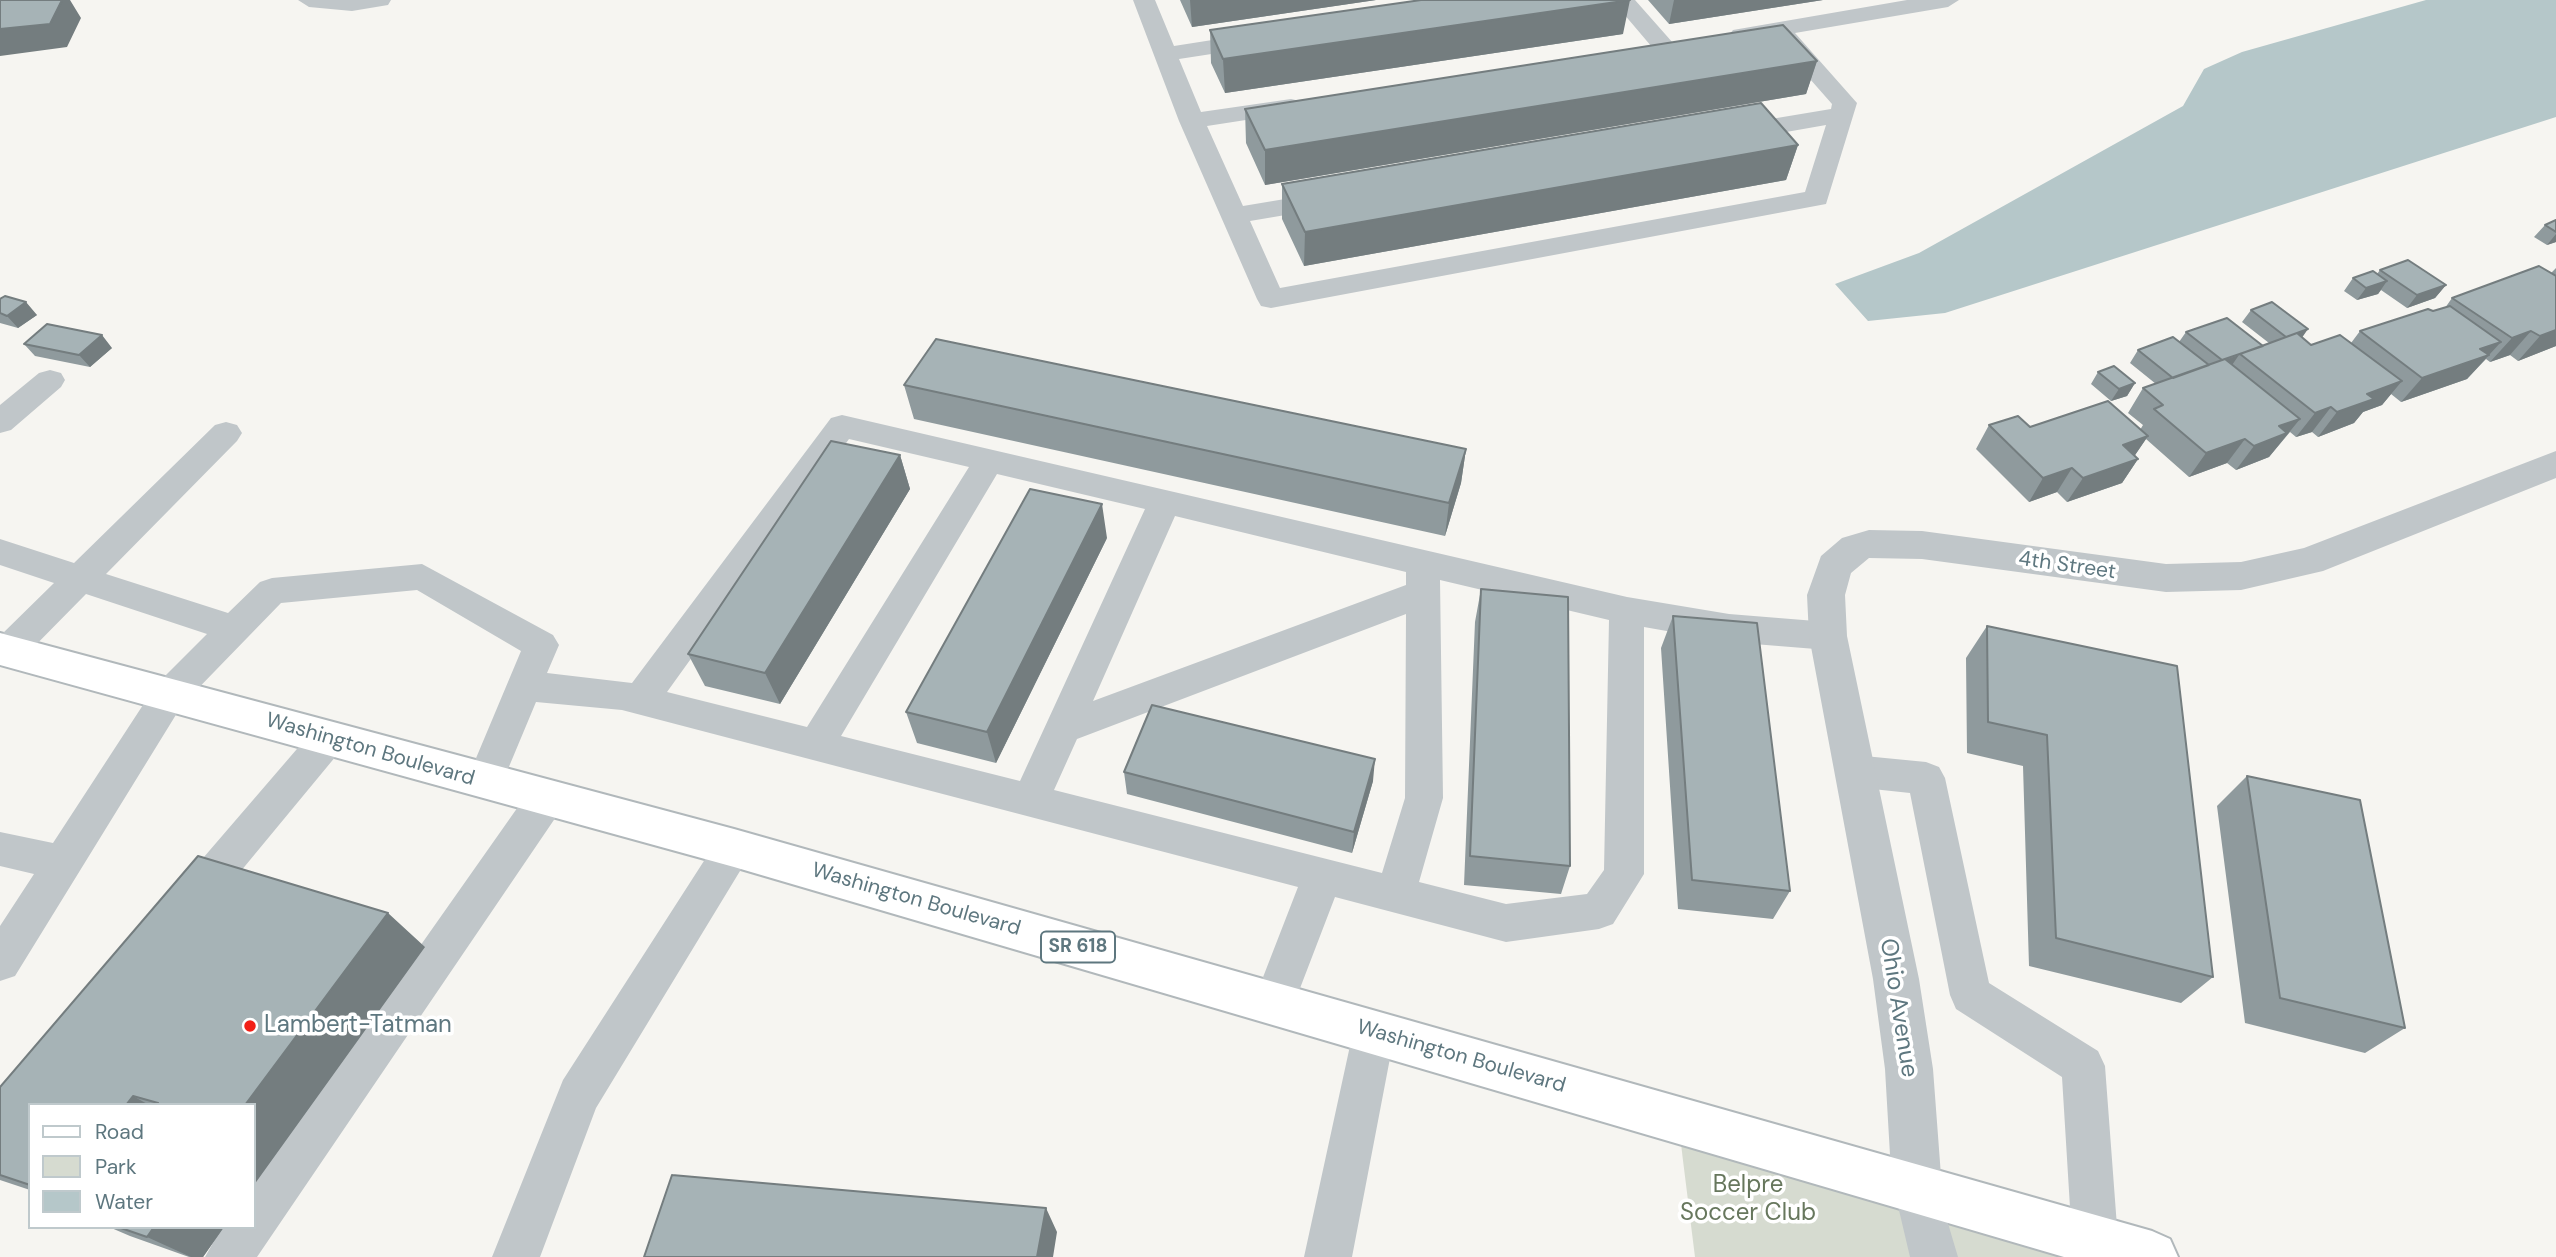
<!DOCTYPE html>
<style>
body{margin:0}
#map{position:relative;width:2556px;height:1257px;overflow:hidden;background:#f6f5f1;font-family:"DM Sans",sans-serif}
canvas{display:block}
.legend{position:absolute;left:28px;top:1103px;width:228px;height:126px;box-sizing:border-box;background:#fff;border:2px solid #bfc9cc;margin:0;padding:9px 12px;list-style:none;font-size:21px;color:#5e777f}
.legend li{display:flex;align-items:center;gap:14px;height:35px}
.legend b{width:35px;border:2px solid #bfc9cc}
</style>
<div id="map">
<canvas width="2556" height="1257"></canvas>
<ul class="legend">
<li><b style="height:9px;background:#fff"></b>Road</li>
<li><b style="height:19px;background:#d6dbd0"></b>Park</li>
<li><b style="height:19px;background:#b5c7c9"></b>Water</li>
</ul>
</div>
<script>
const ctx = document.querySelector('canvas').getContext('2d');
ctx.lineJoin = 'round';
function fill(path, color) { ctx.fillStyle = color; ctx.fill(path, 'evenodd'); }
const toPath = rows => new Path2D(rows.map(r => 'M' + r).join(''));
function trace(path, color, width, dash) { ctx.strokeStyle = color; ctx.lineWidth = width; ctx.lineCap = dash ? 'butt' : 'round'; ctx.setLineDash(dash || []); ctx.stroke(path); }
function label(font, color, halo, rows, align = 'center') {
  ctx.font = font + ' "DM Sans",sans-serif'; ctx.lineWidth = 7; ctx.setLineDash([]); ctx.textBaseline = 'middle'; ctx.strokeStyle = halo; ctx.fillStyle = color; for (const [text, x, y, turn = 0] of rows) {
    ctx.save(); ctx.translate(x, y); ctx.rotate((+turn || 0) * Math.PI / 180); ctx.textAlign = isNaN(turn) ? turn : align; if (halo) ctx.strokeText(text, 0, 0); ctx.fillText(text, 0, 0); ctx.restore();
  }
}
fill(toPath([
 [1678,1120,2152,1257,1695,1257]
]), '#d6dbd0');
fill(toPath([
 [2426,0,2556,0,2556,117,1945,313,1868,321,1835,284,1919,253,2183,106,2204,69,2242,52]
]), '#b5c7c9');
const primary = toPath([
 [0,633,734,829,2152,1231,2170,1239,2178,1257,2064,1257,734,867,0,665,0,633]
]);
trace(primary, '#b1b8bb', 4);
fill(toPath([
 [298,0,391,0,388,5,352,11,309,7,298,0],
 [1133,0,1155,0,1174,46,1257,33,1265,35,1269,40,1265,45,1257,47,1179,59,1201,112,1291,99,1300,101,1303,106,1300,111,1291,113,1207,126,1243,206,1327,192,1336,194,1340,200,1336,206,1327,208,1250,221,1280,288,1805,192,1826,125,1735,141,1726,138,1722,133,1726,128,1735,125,1831,109,1832,104,1773,37,1741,42,1733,40,1729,35,1733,30,1907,0,1959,0,1948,7,1795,33,1857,103,1826,204,1271,308,1261,306,1257,299,1179,121,1133,0],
 [1612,0,1635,0,1673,43,1677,48,1673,53,1657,53,1612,0],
 [50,370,61,373,65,380,61,387,11,430,0,433,0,405,39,373,50,370],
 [842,415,1627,597,1729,614,1828,622,1840,626,1846,636,1840,646,1828,650,1729,642,1644,627,1644,874,1613,924,1599,929,1506,942,1335,897,1289,1017,1274,1023,1259,1017,1253,1003,1298,887,622,710,536,702,498,793,485,798,472,793,466,782,521,651,417,590,281,603,182,705,15,976,0,981,0,926,34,874,0,866,0,832,53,843,156,685,207,634,86,594,20,661,7,665,0,663,0,636,54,583,0,565,0,539,74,563,215,425,226,422,237,425,242,433,237,441,106,574,228,613,260,582,272,578,422,564,553,635,559,645,547,673,632,683,831,418,842,415],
 [849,439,969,467,807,727,667,692,849,439],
 [997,474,1145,509,1020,781,841,736,997,474],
 [1175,516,1406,572,1406,585,1093,701,1175,516],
 [1440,580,1609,620,1604,870,1587,894,1506,904,1419,882,1443,798,1440,580],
 [1406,614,1405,798,1382,873,1054,790,1077,739,1406,614],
 [328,723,341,728,347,739,341,750,207,912,193,917,179,912,173,899,179,886,315,728,328,723],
 [1854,755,1926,762,1939,767,1945,778,1989,983,2098,1051,2105,1066,2118,1240,2112,1257,2080,1257,2072,1240,2062,1077,1956,1009,1950,995,1910,793,1854,787,1841,782,1835,771,1841,760,1854,755],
 [546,783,560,787,565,799,560,811,257,1257,205,1257,222,1227,254,1227,254,1182,532,787,546,783],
 [734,831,748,836,754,848,596,1108,540,1257,492,1257,563,1080,720,836,734,831],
 [1374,1011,1389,1017,1395,1032,1352,1257,1304,1257,1353,1032,1359,1017,1374,1011],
 [1917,1166,1933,1173,1958,1257,1910,1257,1894,1189,1901,1173,1917,1166]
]), '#c0c6c9');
fill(toPath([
 [2556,451,2556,478,2323,571,2241,590,2166,592,1922,559,1869,558,1851,573,1845,595,1847,636,1919,979,1933,1069,1942,1189,1935,1207,1917,1214,1899,1207,1892,1189,1885,1069,1873,979,1809,636,1807,595,1821,556,1842,538,1869,530,1922,531,2166,564,2241,562,2304,548,2556,451]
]), '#c0c6c9');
fill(primary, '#fff');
fill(toPath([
 [1180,0,1376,0,1192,27],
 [1648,0,1823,0,1669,24],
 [1210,30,1623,34,1225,93,1211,63],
 [1817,61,1806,94,1265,185,1246,143,1245,109],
 [1798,145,1786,180,1304,266,1282,219,1282,184],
 [2556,220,2556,242,2547,245,2534,237,2545,225],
 [2556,268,2556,346,2518,361,2510,355,2490,362,2486,359,2467,379,2401,402,2391,394,2382,405,2363,412,2354,423,2318,437,2312,432,2296,437,2290,432,2269,457,2236,470,2227,463,2189,477,2146,439,2135,455,2138,459,2122,483,2067,502,2057,492,2029,502,1976,449,1989,425,2140,430,2143,425,2128,413,2143,388,2156,384,2130,363,2138,350,2179,342,2186,332,2263,346,2269,343,2242,322,2251,310,2302,337,2311,345,2351,343,2360,331,2445,308,2452,298,2551,273],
 [2380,270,2446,285,2435,298,2407,308,2381,290,2378,294,2357,300,2344,291,2353,278,2377,274],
 [0,299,37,315,18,328,0,323],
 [24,344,112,348,90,367,35,356],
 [2098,372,2135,383,2127,396,2111,401,2091,384],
 [904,385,1466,449,1461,483,1445,536,914,419],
 [900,455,910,489,780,704,705,686,688,654],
 [1107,538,996,763,917,743,906,712],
 [1481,589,1570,866,1561,894,1464,885,1475,622],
 [1673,616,1790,891,1773,919,1678,909,1661,648],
 [1987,626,2213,977,2181,1003,2029,966,2023,766,1967,753,1966,658],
 [1124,772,1373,781,1352,853,1127,794],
 [2247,776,2405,1028,2365,1053,2245,1023,2217,806],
 [425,947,254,1105,30,1105,30,1190,0,1180,0,1087],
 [109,1227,224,1227,203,1257,189,1257,130,1236]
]), '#8f9a9d');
fill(toPath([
 [47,0,70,0,81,18,67,47,0,56,0,29],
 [1190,0,1376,0,1192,27],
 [1630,0,1623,34,1225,93,1223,59],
 [1674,0,1823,0,1669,24],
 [1817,61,1806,94,1265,185,1265,150],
 [1798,145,1786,180,1304,266,1305,232],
 [2556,234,2556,242,2547,245],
 [2387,281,2378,294,2357,300,2366,288],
 [2446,285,2435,298,2407,308,2417,295],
 [26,302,37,315,18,328,7,316],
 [2308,329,2299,342,2286,337],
 [2556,330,2556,346,2518,361,2540,336],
 [2531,331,2510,355,2490,362,2512,338],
 [102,335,112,348,90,367,79,355],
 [2501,342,2467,379,2401,402,2422,378,2480,349],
 [2239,355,2230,368,2222,361],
 [2402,381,2382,405,2363,412,2354,423,2318,437,2337,412,2367,394],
 [2135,383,2127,396,2111,401,2119,389],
 [2331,407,2312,432,2296,437,2315,413],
 [2300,419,2269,457,2236,470,2254,446,2279,426],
 [2148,436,2131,461,2123,445],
 [2245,439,2227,463,2189,477,2206,453],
 [1466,449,1461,483,1445,536,1449,503],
 [900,455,910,489,780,704,765,673],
 [2138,459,2122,483,2067,502,2083,478],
 [2072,468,2057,492,2029,502,2043,478],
 [1102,504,1107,538,996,763,987,732],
 [1375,759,1373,781,1352,853,1354,832],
 [388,913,425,947,254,1185,254,1105,245,1105],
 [133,1096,149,1105,126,1105],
 [1046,1208,1057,1232,1053,1257,1037,1257],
 [154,1227,224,1227,203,1257,191,1257,147,1237]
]), '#747d7f');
const building = toPath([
 [0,0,62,0,50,24,0,29,0,0],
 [1421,0,1630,0,1223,59,1210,30,1421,0],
 [1783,25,1817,61,1265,150,1245,109,1783,25],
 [1761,103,1798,145,1305,232,1282,184,1761,103],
 [2556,220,2556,232,2545,225,2556,220],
 [2408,260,2446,285,2417,295,2380,270,2408,260],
 [2539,266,2556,276,2556,330,2540,336,2531,331,2512,338,2452,298,2539,266],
 [2373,271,2387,281,2366,288,2353,278,2373,271],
 [5,296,26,302,7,316,0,313,0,299,5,296],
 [2272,302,2308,329,2286,337,2251,310,2272,302],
 [2450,306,2501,342,2480,349,2489,355,2422,378,2360,331,2428,309,2433,311,2450,306],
 [2227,318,2263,346,2222,360,2186,332,2227,318],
 [47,324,102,335,79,355,24,344,47,324],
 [2297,333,2311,345,2340,335,2402,381,2367,394,2374,399,2337,412,2331,407,2315,413,2240,354,2297,333],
 [2173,337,2209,365,2173,378,2138,350,2173,337],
 [936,339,1466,449,1449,503,904,385,936,339],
 [2225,359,2300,419,2279,426,2287,433,2254,446,2245,439,2206,453,2154,409,2163,405,2143,388,2225,359],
 [2114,366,2135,383,2119,389,2098,372,2114,366],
 [2108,401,2148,436,2123,445,2138,459,2083,478,2072,468,2043,478,1989,425,2018,416,2030,427,2108,401],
 [831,441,900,455,765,673,688,654,831,441],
 [1030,489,1102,504,987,732,906,712,1030,489],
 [1481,589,1568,597,1570,866,1470,856,1481,589],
 [1673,616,1757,623,1790,891,1692,880,1673,616],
 [1987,626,2177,666,2213,977,2056,938,2047,735,1988,722,1987,626],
 [1152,705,1375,759,1354,832,1124,772,1152,705],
 [2247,776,2360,800,2405,1028,2280,998,2247,776],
 [198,856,388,913,245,1105,157,1105,158,1103,133,1096,126,1105,30,1105,30,1185,0,1175,0,1087,198,856],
 [672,1175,1046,1208,1037,1257,644,1257,672,1175],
 [118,1227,154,1227,147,1237,118,1227]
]);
fill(building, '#a6b3b6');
trace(building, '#747d7f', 2);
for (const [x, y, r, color] of [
 [250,1026,7,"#f21f16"]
]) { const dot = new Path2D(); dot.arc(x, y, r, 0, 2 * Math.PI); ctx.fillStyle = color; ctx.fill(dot); trace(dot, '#fff', 2.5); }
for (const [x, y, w] of [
 [1078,947,74]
]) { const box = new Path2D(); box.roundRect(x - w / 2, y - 15.5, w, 31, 5); ctx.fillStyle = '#fff'; ctx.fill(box); trace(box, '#5e777f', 2); }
label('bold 19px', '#5e777f', null, [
 ["SR 618",1078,947]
]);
label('21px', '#5e777f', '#fff', [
 ["4th Street",2067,566,8],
 ["Washington Boulevard",370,750,16],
 ["Washington Boulevard",916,900,16],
 ["Washington Boulevard",1461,1057,16]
]);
label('24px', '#5e777f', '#fff', [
 ["Ohio Avenue",1898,1008,81]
]);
label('24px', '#5e777f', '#fff', [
 ["Lambert-Tatman",264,1026]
], 'left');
label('24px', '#67775d', '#fff', [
 ["Belpre",1748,1186],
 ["Soccer Club",1748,1214]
]);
</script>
